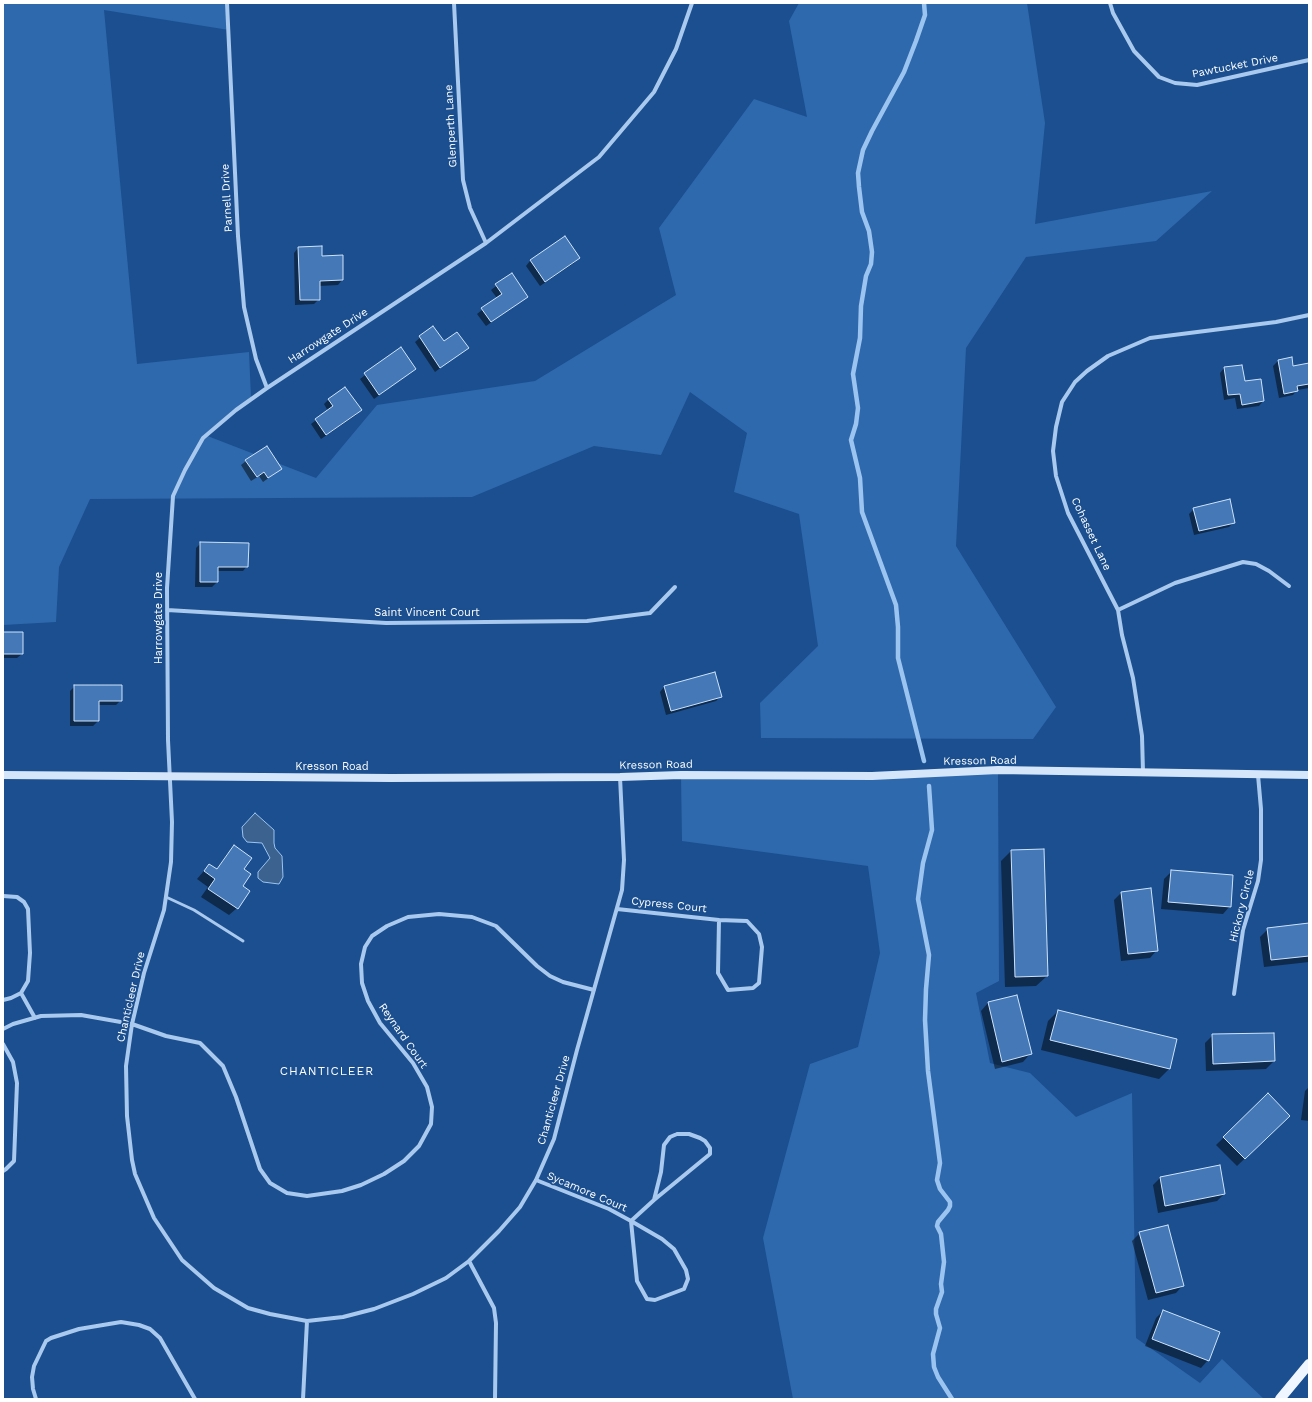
<!DOCTYPE html>
<style>
body{margin:0}
#map{position:relative;width:1312px;height:1402px;overflow:hidden;background:#1b4f8f;font-family:"Work Sans",sans-serif}
canvas{display:block}
.frame{position:absolute;inset:0;border:4px solid #fff;pointer-events:none}
</style>
<div id="map">
<canvas width="1312" height="1402"></canvas>
<div class="frame"></div>
</div>
<script>
const ctx = document.querySelector('canvas').getContext('2d');
ctx.lineJoin = 'round';
function fill(path, color) { ctx.fillStyle = color; ctx.fill(path, 'evenodd'); }
const toPath = rows => new Path2D(rows.map(r => 'M' + r).join(''));
function trace(path, color, width, dash) { ctx.strokeStyle = color; ctx.lineWidth = width; ctx.lineCap = dash ? 'butt' : 'round'; ctx.setLineDash(dash || []); ctx.stroke(path); }
function label(font, color, halo, rows, align = 'center') {
  ctx.font = font + ' "Work Sans",sans-serif'; ctx.lineWidth = 3.5; ctx.setLineDash([]); ctx.textBaseline = 'middle'; ctx.strokeStyle = halo; ctx.fillStyle = color; for (const [text, x, y, turn = 0] of rows) {
    ctx.save(); ctx.translate(x, y); ctx.rotate((+turn || 0) * Math.PI / 180); ctx.textAlign = isNaN(turn) ? turn : align; if (halo) ctx.strokeText(text, 0, 0); ctx.fillText(text, 0, 0); ctx.restore();
  }
}
fill(toPath([
 [3,3,228,3,229,30,104,10,137,364,249,352,251,398,205,435,316,478,377,405,535,381,676,295,659,228,754,99,807,117,789,21,799,3,1027,3,1045,123,1035,224,1212,191,1156,241,1026,257,966,348,956,546,1056,707,1033,739,761,738,760,703,818,646,799,514,734,492,747,433,690,392,661,455,594,446,472,497,90,499,59,567,56,622,3,625],
 [998,770,999,981,976,993,990,1063,1030,1073,1076,1117,1132,1093,1136,1338,1200,1383,1222,1359,1264,1399,793,1399,763,1238,810,1064,858,1047,880,953,868,866,682,841,681,775]
]), '#2e69ad');
const water = toPath([
 [255,813,274,830,274,843,275,848,282,856,283,877,279,884,263,882,258,878,258,872,270,858,262,843,247,842,243,837,242,827,255,813]
]);
fill(water, '#3c6290');
trace(water, '#9cc4f0', 1);
fill(toPath([
 [565,237,579,258,574,263,540,286,526,266,530,261],
 [298,248,321,257,342,280,338,285,319,286,319,299,314,304,295,305,294,253],
 [512,274,527,296,522,301,486,326,477,314,497,298,491,290],
 [433,327,444,342,467,348,435,372,415,342],
 [401,348,415,369,374,399,360,379],
 [1291,359,1292,367,1309,364,1309,388,1297,390,1293,395,1279,398,1273,366,1278,361],
 [1224,368,1244,382,1263,401,1259,406,1237,409,1235,398,1224,400,1220,373],
 [329,399,360,410,356,415,321,439,311,424,328,411,324,404],
 [246,461,281,469,263,482,259,476,251,481,241,465],
 [1194,509,1234,522,1229,527,1194,535,1189,514],
 [201,543,247,566,243,571,217,571,217,582,212,587,195,587,196,548],
 [3,633,22,654,17,658,3,658],
 [75,686,121,700,116,705,98,705,98,721,93,726,70,726,70,691],
 [664,687,721,696,716,701,666,715,660,692],
 [235,846,242,870,242,886,237,908,229,915,201,897,208,887,197,879,209,865,216,870,227,854],
 [1043,850,1047,976,1036,986,1005,987,1001,861,1011,851],
 [1171,872,1230,906,1223,914,1161,909,1164,879],
 [1121,893,1157,950,1150,958,1121,961,1114,900],
 [1309,924,1309,962,1264,967,1260,937,1268,929],
 [988,1003,1030,1054,1023,1062,995,1069,981,1011],
 [1058,1011,1176,1039,1169,1069,1159,1079,1041,1050,1048,1021],
 [1213,1035,1274,1061,1266,1069,1206,1071,1205,1043],
 [1309,1087,1309,1121,1301,1120,1305,1091],
 [1268,1095,1289,1116,1237,1166,1216,1145],
 [1219,1166,1224,1194,1217,1201,1158,1213,1153,1185,1160,1178],
 [1140,1233,1183,1285,1176,1293,1148,1300,1132,1241],
 [1163,1311,1208,1360,1201,1368,1145,1346,1156,1318]
]), '#0007');
trace(toPath([
 [924,761,898,658,898,627,896,605,862,512,860,478,851,440,856,424,858,408,853,374,860,338,861,306,866,276,871,264,872,252,869,231,862,212,859,187,858,173,863,150,872,131,904,72,916,41,925,15,924,3],
 [929,786,932,830,923,863,918,899,929,955,926,989,925,1020,928,1071,940,1163,937,1180,940,1189,950,1202,950,1206,948,1210,938,1222,937,1226,941,1234,944,1262,941,1284,942,1292,936,1309,936,1314,940,1328,933,1354,934,1367,938,1377,952,1399]
]), '#9cc4f0', 4.5);
const building = toPath([
 [565,236,580,258,545,282,530,260,565,236],
 [322,246,322,256,343,255,343,280,320,281,320,300,300,300,298,247,322,246],
 [512,273,528,297,491,322,481,308,502,294,495,284,512,273],
 [433,326,444,341,457,332,469,348,440,368,419,336,433,326],
 [401,347,416,369,379,395,364,373,401,347],
 [1292,357,1293,366,1309,363,1309,384,1297,386,1298,391,1284,394,1278,360,1292,357],
 [1242,365,1245,381,1261,379,1264,401,1242,405,1240,394,1228,395,1224,367,1242,365],
 [345,387,362,410,326,435,315,419,333,406,328,399,345,387],
 [267,446,282,469,268,478,264,472,257,477,245,460,267,446],
 [1230,499,1235,523,1199,531,1193,508,1230,499],
 [200,542,249,543,248,567,218,567,218,582,200,582,200,542],
 [3,632,23,632,23,654,3,654,3,632],
 [715,672,722,697,671,711,664,686,715,672],
 [74,685,122,685,122,701,99,701,99,721,74,721,74,685],
 [234,845,252,858,244,869,251,874,243,886,250,891,238,909,208,889,215,879,204,871,209,864,217,869,234,845],
 [1044,849,1048,976,1015,977,1011,850,1044,849],
 [1171,870,1233,875,1231,907,1168,902,1171,870],
 [1151,888,1158,951,1128,954,1121,892,1151,888],
 [1309,923,1309,956,1271,960,1267,928,1309,923],
 [1017,995,1032,1054,1002,1062,988,1002,1017,995],
 [1058,1010,1177,1039,1170,1069,1050,1040,1058,1010],
 [1274,1033,1275,1061,1213,1064,1212,1034,1274,1033],
 [1268,1093,1290,1116,1245,1159,1223,1137,1268,1093],
 [1220,1165,1225,1194,1165,1206,1160,1177,1220,1165],
 [1168,1225,1184,1286,1156,1293,1139,1232,1168,1225],
 [1163,1310,1220,1332,1209,1361,1152,1339,1163,1310]
]);
fill(building, '#4478b7');
trace(building, '#cfe3fa', 1);
trace(toPath([
 [166,897,194,910,243,941]
]), '#a9c9ee', 3);
trace(toPath([
 [227,3,238,236,244,307,256,359,267,388],
 [454,3,463,180,470,208,486,243],
 [1110,3,1113,13,1134,51,1159,77,1175,83,1197,85,1309,60],
 [167,610,386,623,587,621,650,613,675,587],
 [1118,610,1175,583,1243,562,1256,564,1269,571,1289,586],
 [1143,772,1142,736,1133,678,1122,635,1118,610,1068,513,1056,476,1053,451,1056,427,1062,402,1075,382,1087,371,1108,356,1150,338,1276,322,1309,315],
 [620,777,624,860,622,890,577,1050,554,1139,536,1180,520,1207,499,1231,469,1261,446,1278,413,1294,374,1309,343,1317,307,1321,270,1314,248,1308,214,1288,182,1260,154,1218,135,1174,132,1160,127,1116,126,1066,132,1024,144,973,164,910,171,862,172,822,168,740,167,588,173,496,185,470,203,438,236,410,267,388,486,243,599,157,654,92,676,49,692,3],
 [3,896,17,897,24,902,28,909,30,953,28,981,21,993,11,998,3,1000],
 [617,909,719,920],
 [719,920,747,921,759,934,762,947,759,983,753,988,728,990,718,973,719,920],
 [21,993,35,1018],
 [1234,994,1243,930,1258,881,1261,860,1261,809,1258,775],
 [3,1029,13,1024,41,1016,81,1015,132,1024,166,1036,200,1043,223,1066,236,1097,260,1169,270,1183,287,1193,307,1196,342,1191,361,1185,384,1174,404,1161,419,1146,431,1124,432,1107,427,1087,413,1063,380,1023,368,1001,362,983,361,964,365,947,372,936,387,926,408,917,439,914,472,917,496,926,537,966,550,976,563,982,594,990],
 [3,1044,13,1062,17,1083,14,1161,6,1169,3,1171],
 [677,1134,689,1134,700,1138,705,1141,710,1148,710,1154,654,1200,661,1172,664,1145,670,1137,677,1134],
 [536,1180,609,1209,631,1221,654,1200],
 [631,1221,662,1239,674,1249,686,1270,688,1279,684,1289,655,1300,647,1299,637,1281,631,1221],
 [469,1261,494,1308,496,1323,495,1399],
 [36,1399,33,1389,32,1377,34,1366,46,1341,51,1338,79,1329,121,1322,139,1325,150,1329,160,1338,195,1399],
 [303,1399,307,1321]
]), '#a9c9ee', 4);
trace(toPath([
 [3,775,391,778,620,777,681,775,872,776,998,770,1309,775]
]), '#d6e6fa', 8);
trace(toPath([
 [1280,1399,1309,1364]
]), '#f0f6ff', 10);
label('11px', '#fff', '#1b4f8f', [
 ["Pawtucket Drive",1235,66,-11],
 ["Glenperth Lane",451,126,-93],
 ["Parnell Drive",227,198,-93],
 ["Harrowgate Drive",328,336,-33],
 ["Cohasset Lane",1091,534,65],
 ["Saint Vincent Court",427,613],
 ["Harrowgate Drive",159,618,-90],
 ["Kresson Road",980,761,-1],
 ["Kresson Road",656,765,-1],
 ["Kresson Road",332,767],
 ["Cypress Court",669,905,6],
 ["Hickory Circle",1242,906,-76],
 ["Chanticleer Drive",131,997,-77],
 ["Reynard Court",403,1036,55],
 ["Chanticleer Drive",554,1100,-74],
 ["Sycamore Court",587,1192,23]
]);
ctx.letterSpacing = '1px';
label('12px', '#fff', '#1b4f8f', [
 ["CHANTICLEER",327,1071]
]);
ctx.letterSpacing = '0px';
</script>
